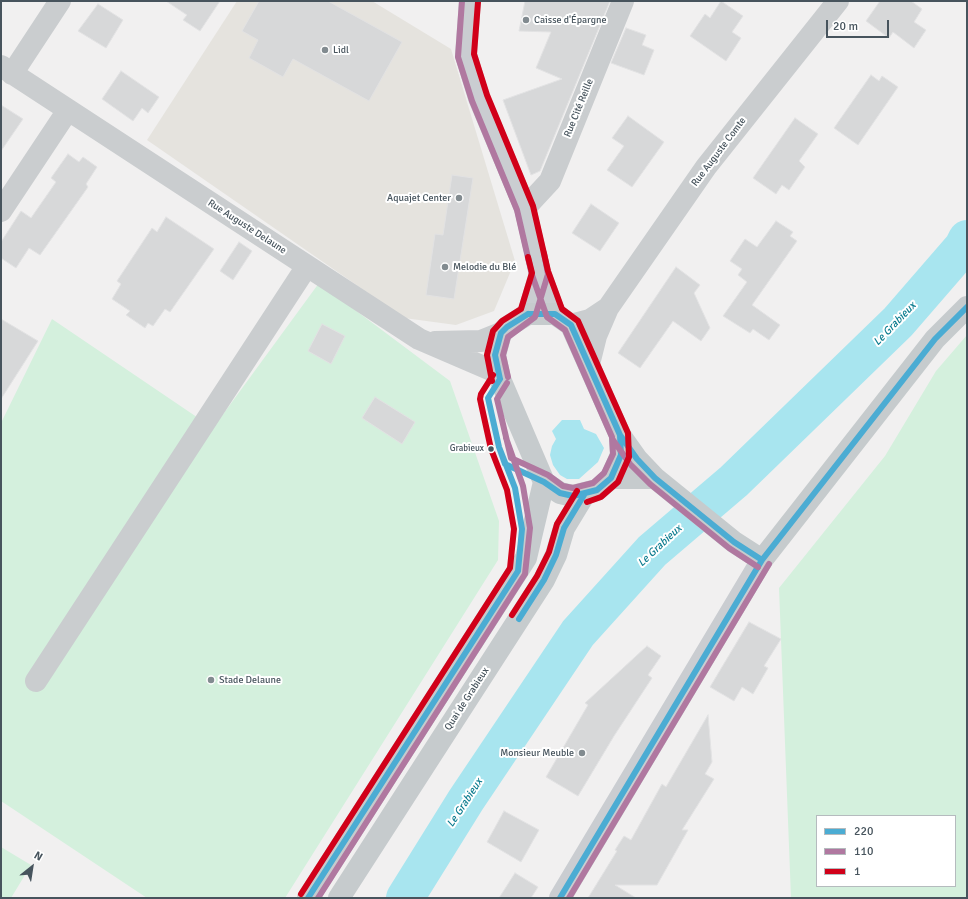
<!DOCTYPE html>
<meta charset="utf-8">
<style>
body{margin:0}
#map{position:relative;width:968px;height:899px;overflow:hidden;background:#f1f0f0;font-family:Signika,sans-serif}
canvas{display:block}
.frame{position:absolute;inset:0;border:2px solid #47545d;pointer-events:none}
.legend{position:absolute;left:816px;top:815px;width:140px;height:72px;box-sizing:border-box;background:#fff;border:1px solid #b5bbbe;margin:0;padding:5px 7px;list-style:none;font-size:12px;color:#47545d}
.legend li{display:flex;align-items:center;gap:8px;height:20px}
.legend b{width:20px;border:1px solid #b5bbbe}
.north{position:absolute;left:12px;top:847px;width:40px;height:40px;-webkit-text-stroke:3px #fff;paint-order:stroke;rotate:30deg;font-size:11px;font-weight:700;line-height:16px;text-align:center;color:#47545d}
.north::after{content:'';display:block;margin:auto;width:14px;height:18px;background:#47545d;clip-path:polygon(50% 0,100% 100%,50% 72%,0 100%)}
.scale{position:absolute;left:826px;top:20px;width:63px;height:18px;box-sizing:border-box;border:2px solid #47545d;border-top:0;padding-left:5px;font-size:12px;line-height:14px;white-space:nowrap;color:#47545d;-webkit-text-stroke:3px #fff;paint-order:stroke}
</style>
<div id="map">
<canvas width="968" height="899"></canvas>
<div class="frame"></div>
<ul class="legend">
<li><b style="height:5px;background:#4bacd3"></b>220</li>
<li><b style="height:5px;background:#b078a0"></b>110</li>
<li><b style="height:5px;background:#d10019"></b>1</li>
</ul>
<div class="north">N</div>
<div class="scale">20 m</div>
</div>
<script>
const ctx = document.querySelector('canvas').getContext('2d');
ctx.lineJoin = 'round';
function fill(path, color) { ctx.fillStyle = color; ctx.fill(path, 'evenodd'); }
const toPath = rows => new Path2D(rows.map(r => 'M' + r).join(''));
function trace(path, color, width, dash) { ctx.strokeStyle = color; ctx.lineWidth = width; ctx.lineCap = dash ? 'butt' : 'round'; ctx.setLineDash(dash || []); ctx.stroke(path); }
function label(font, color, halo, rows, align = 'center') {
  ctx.font = font + ' Signika,sans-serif'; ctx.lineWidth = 4; ctx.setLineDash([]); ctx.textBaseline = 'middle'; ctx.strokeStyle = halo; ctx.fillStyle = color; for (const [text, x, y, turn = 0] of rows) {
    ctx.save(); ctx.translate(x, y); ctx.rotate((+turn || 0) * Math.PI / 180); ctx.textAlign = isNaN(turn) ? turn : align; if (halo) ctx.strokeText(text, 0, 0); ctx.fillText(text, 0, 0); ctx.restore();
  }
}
fill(toPath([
 [237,1,372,1,451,49,515,261,494,311,456,325,404,318,147,140]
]), '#e5e3de');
fill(toPath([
 [319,283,450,381,499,521,498,560,285,898,147,898,1,801,1,423,52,319,213,428],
 [967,335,967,898,791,898,779,588,885,456,936,371],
 [817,816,955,816,955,886,817,886],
 [1,847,31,865,11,898,1,898]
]), '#d4f0dd');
fill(toPath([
 [562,420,580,420,584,429,596,434,604,448,598,462,579,479,567,479,560,475,553,465,550,455,552,446,556,439,552,431]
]), '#a8e5ef');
trace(toPath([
 [405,898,466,800,578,633,652,551,734,481,898,322,963,247,967,239]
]), '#a8e5ef', 38);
const building = toPath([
 [166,1,220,1,200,31,183,20,187,15,166,1],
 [259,1,328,1,402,42,369,101,293,59,283,77,249,58,258,40,242,31,259,1],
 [525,1,610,1,540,171,531,175,503,100,562,79,536,68,551,32,519,31,525,1],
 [721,1,743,16,732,32,741,38,726,61,690,36,705,14,710,18,721,1],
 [880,1,911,1,922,9,914,22,926,30,914,48,893,32,889,38,866,21,880,1],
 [98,4,123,20,106,48,78,31,98,4],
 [626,28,646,35,642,45,654,50,644,75,611,63,626,28],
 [121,71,159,97,148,113,142,108,133,121,102,99,121,71],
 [871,75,879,81,882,76,898,87,858,145,834,128,871,75],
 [1,105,23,119,1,151,1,105],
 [628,116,664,142,632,187,607,170,624,146,612,138,628,116],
 [795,118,818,134,799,161,805,167,789,190,782,185,776,194,753,178,795,118],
 [68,154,79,162,83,157,97,167,86,184,88,187,40,255,29,248,16,268,1,258,1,242,21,211,31,218,56,182,51,178,68,154],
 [452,175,473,178,454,299,426,295,435,234,443,235,452,175],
 [591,204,619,223,600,251,572,233,591,204],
 [166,217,214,249,170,312,165,309,153,326,148,323,145,328,126,315,130,311,112,299,121,284,117,281,152,228,157,232,166,217],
 [776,221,793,232,790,236,797,241,752,305,780,325,769,340,753,329,750,333,723,316,747,282,738,275,742,269,730,261,745,239,757,247,776,221],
 [239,242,252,251,233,280,220,271,239,242],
 [676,267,700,285,694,293,710,328,701,341,673,321,640,368,618,353,676,267],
 [1,319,38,341,1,399,1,319],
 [322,324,345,336,331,364,308,351,322,324],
 [375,397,415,422,402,444,362,418,375,397],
 [749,622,781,639,764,666,768,668,753,694,742,687,734,701,710,687,749,622],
 [647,646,661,656,648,675,652,678,614,736,578,796,546,777,588,705,585,703,647,646],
 [708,715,712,762,705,774,714,779,682,830,688,830,657,885,615,885,636,898,588,898,617,851,615,850,624,836,631,840,662,784,666,787,708,715],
 [504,811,539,830,521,862,487,842,504,811],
 [515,873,538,887,531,898,499,898,515,873]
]);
fill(building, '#d7d8d9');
trace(building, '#e2e2e3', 1);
trace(toPath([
 [1,66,419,339,498,373],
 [12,74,60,1],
 [525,208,550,181,623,1],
 [1,211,68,110],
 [571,325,590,320,608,308],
 [435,342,481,341,501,333],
 [589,364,596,336,608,308,706,167,838,1],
 [36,681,307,266]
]), '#cacdcf', 22);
trace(toPath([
 [470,1,466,55,479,98,525,208,540,273,555,314],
 [528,314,540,273],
 [560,898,762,560]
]), '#cacdd1', 22);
trace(toPath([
 [528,314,555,314,571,325,620,435,621,455,611,478,597,490,573,496,560,493,544,482,500,379,495,355,501,333,507,327,528,314],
 [620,435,637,459,655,478,734,542,762,560,935,339,967,307],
 [611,478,655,478],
 [308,898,526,558,544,482],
 [339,898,544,580,556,555,564,528,584,495]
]), '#c6cbcd', 22);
trace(toPath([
 [528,314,555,314,571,325,620,435,621,455,611,478,597,490,573,496,560,493,544,482,505,464,499,447,488,398,500,379,495,355,501,333,507,327,528,314],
 [612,417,620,435,637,459,655,478,734,542,762,560],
 [519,619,544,580,556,555,564,528,584,495],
 [308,898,518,571,522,529,515,488,499,447,488,398,500,379],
 [560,898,762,560,935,339,967,307]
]), '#4bacd3', 6);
trace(toPath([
 [462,1,458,57,472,101,517,210,532,275,547,317,565,330,612,437,613,454,604,473,593,483,573,488,563,486,548,475,511,458,497,399,507,383],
 [508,377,503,355,508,337,535,317,548,274,544,253],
 [613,440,630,464,650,484,729,548,758,567],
 [318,898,525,574,530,528,523,486,506,438],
 [569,898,769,564]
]), '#b078a0', 6);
trace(toPath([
 [478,2,474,54,487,95,533,206,548,271,562,309,578,321,628,433,629,457,618,482,601,497,587,502],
 [492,381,487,355,493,331,502,321,521,309,532,273,528,257],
 [512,615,537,576,549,552,557,524,577,491],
 [301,894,510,568,514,529,507,490,491,449,480,399,481,394,493,375]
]), '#d10019', 6);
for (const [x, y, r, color] of [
 [526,20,4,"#828b90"],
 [325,50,4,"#828b90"],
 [459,198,4,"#828b90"],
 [445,267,4,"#828b90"],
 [491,449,3.5,"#47545d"],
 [211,680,4,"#828b90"],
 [582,753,4,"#828b90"]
]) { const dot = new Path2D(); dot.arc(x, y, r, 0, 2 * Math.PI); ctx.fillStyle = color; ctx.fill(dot); trace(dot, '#fff', 1.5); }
label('9px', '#47545d', '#fff', [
 ["Grabieux",484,449]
], 'right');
label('10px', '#47545d', '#fff', [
 ["Caisse d'Épargne",534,20],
 ["Lidl",333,50],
 ["Aquajet Center",451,198,"right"],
 ["Melodie du Blé",453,267],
 ["Stade Delaune",219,680],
 ["Monsieur Meuble",574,753,"right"]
], 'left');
label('10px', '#47545d', '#fff', [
 ["Rue Cité Reille",579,108,-68],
 ["Rue Auguste Comte",719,152,-53],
 ["Rue Auguste Delaune",247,227,33],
 ["Quai de Grabieux",467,699,-57]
]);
label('italic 11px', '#0b7c8f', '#fff', [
 ["Le Grabieux",895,324,-46],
 ["Le Grabieux",660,546,-43],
 ["Le Grabieux",465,803,-57]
]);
</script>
